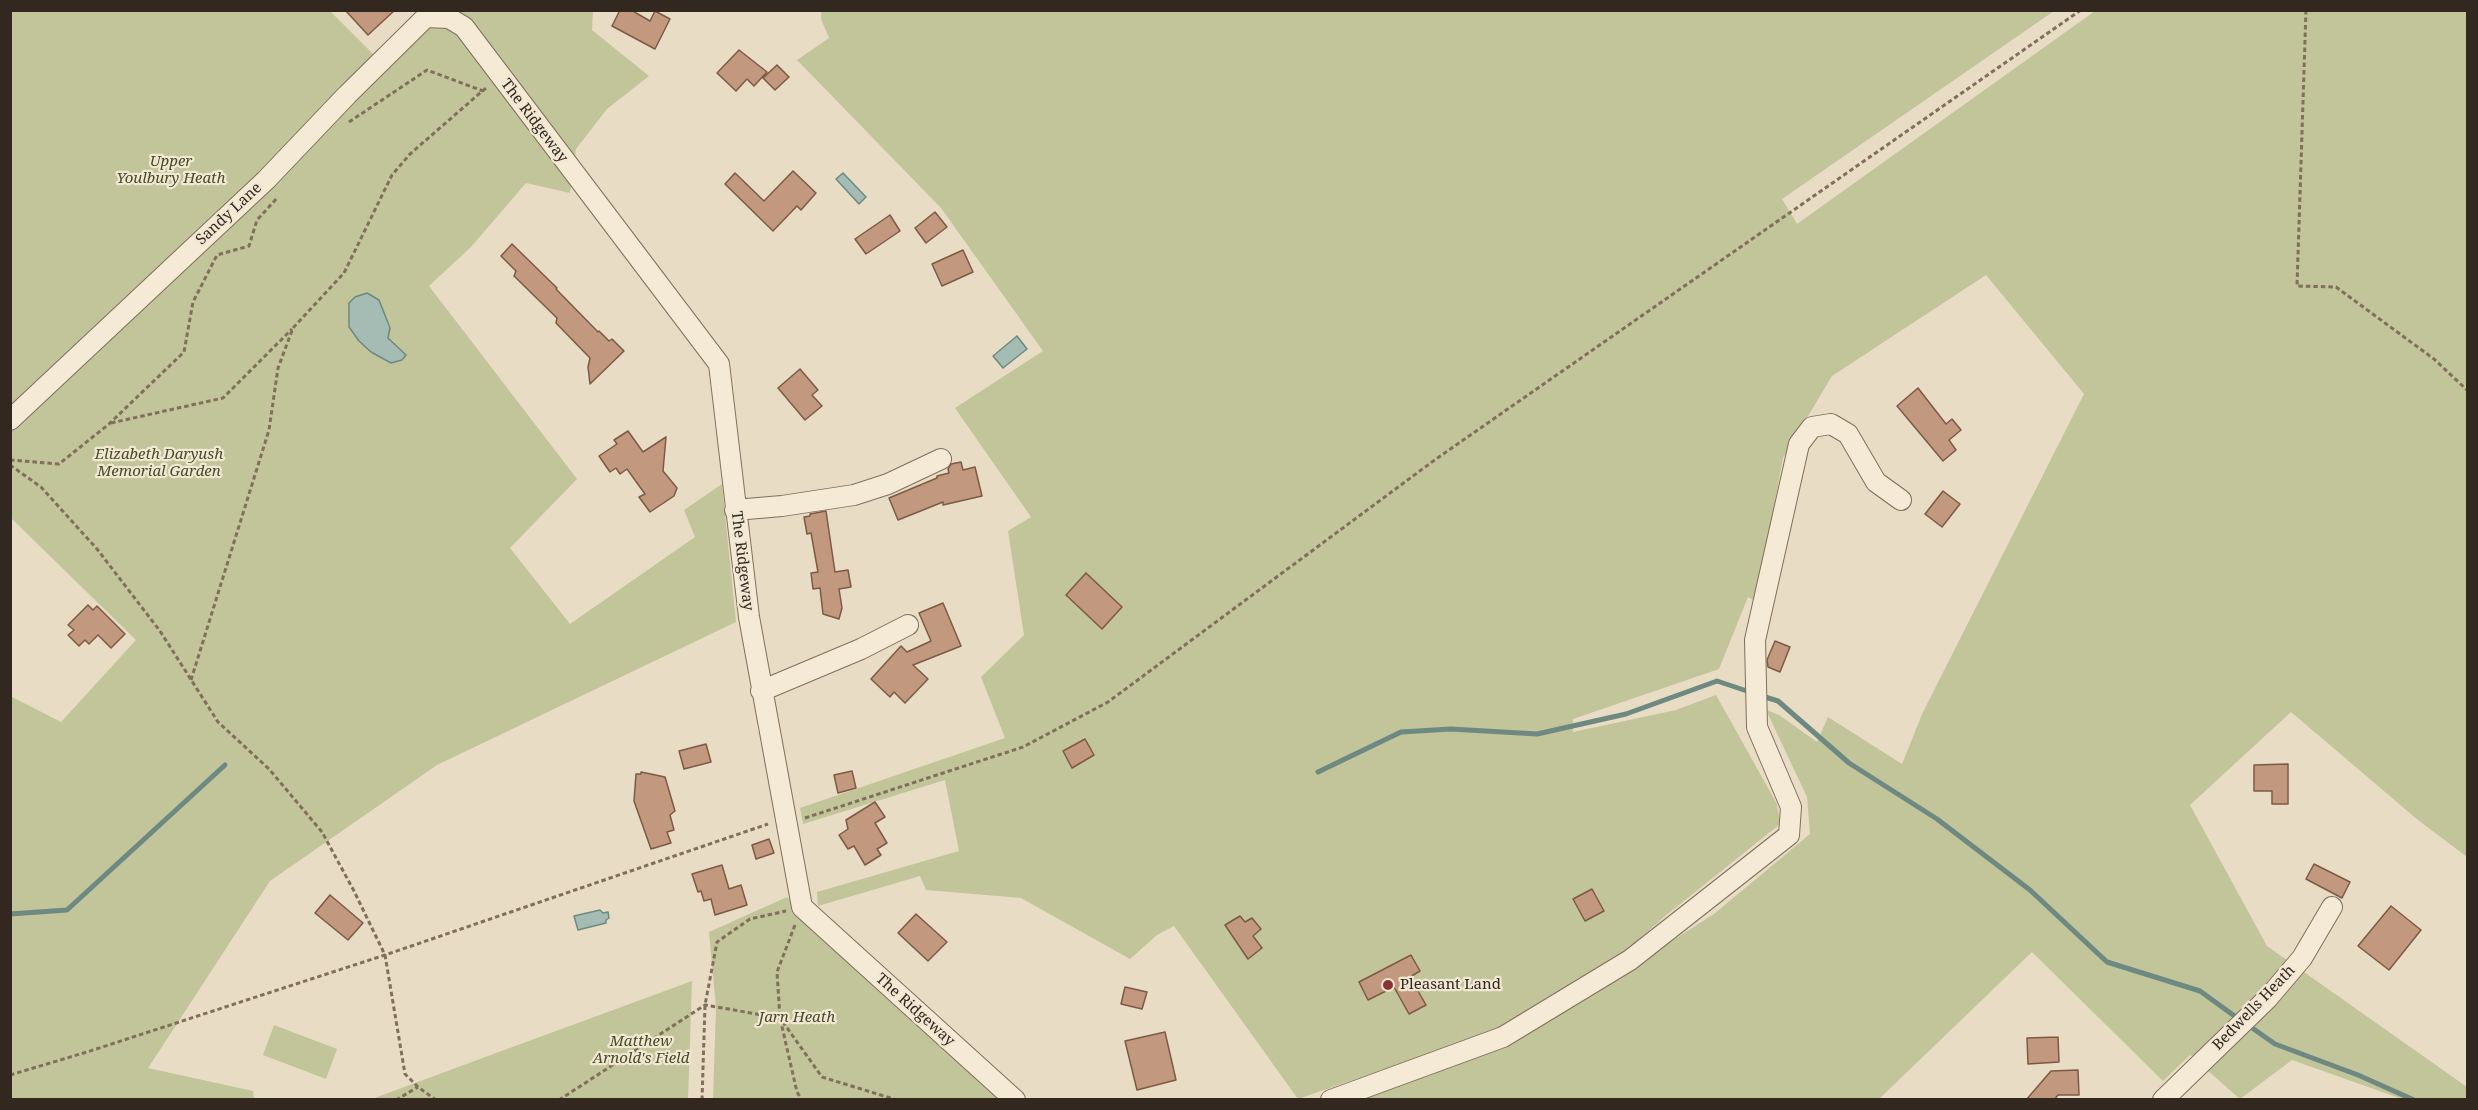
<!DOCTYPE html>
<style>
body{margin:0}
#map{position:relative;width:2478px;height:1110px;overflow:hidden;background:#e8dcc4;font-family:"Noto Serif",serif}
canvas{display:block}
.frame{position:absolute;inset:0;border:12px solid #32281f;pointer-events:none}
</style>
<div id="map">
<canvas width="2478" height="1110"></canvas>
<div class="frame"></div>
</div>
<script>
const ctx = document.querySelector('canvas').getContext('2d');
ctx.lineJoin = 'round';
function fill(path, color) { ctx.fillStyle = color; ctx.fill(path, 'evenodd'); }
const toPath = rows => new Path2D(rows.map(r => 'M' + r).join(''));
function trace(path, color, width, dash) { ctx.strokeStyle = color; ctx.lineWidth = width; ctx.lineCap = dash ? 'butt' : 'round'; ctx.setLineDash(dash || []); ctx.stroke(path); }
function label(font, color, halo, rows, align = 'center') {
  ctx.font = font + ' "Noto Serif",serif'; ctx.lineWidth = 4.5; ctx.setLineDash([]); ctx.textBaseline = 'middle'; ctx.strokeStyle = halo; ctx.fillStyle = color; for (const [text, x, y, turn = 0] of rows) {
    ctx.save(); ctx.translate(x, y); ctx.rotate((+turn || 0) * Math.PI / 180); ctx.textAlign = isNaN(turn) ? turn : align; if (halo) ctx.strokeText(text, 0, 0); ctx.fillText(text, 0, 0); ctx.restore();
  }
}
fill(toPath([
 [821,10,2054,11,1782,199,1797,224,2095,11,2467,11,2467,857,2418,820,2291,712,2190,805,2267,946,2467,1087,2467,1099,2402,1099,2292,1060,2240,1099,2190,1055,2163,1081,2032,952,1879,1099,1347,1099,1570,1006,1714,914,1810,834,1807,797,1766,710,1779,715,1817,742,1828,717,1902,764,1923,712,2084,394,1986,275,1832,376,1783,458,1756,602,1748,597,1719,669,1573,719,1573,732,1676,710,1716,695,1777,804,1780,824,1664,917,1614,962,1500,1029,1298,1099,1174,926,1157,935,1130,959,1021,898,926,890,920,876,818,906,817,892,959,851,945,780,803,824,800,808,1005,738,981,677,1024,635,1008,531,1031,517,955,408,1043,351,941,208,797,60,829,38,821,19],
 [11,11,330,11,373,54,423,11,593,11,592,30,649,76,607,109,576,149,570,193,526,183,471,247,429,286,577,479,510,548,570,624,695,537,684,510,722,484,736,622,437,765,270,881,148,1068,253,1091,254,1099,11,1099,10,696,61,722,136,640,11,518],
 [787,897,1000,1099,713,1099,716,1007,709,932],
 [692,981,688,1099,372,1099,488,1056],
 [274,1025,337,1049,326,1079,263,1055]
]), '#c1c599');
const water = toPath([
 [843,173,866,197,859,204,836,179,843,173],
 [367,293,379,300,390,328,388,338,406,355,402,360,391,363,371,352,359,341,349,327,349,303,355,297,367,293],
 [1017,336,1027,349,1003,368,993,356,1017,336],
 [600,910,603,913,608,912,609,918,606,920,606,923,578,930,574,916,600,910]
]);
fill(water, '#a5bcb5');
trace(water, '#6d8981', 1.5);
trace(toPath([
 [1762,696,1778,701,1849,763,1937,819,2030,890,2107,962,2200,991,2240,1020],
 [1318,772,1401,732,1451,729,1537,734,1626,714,1717,681,1753,693],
 [10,914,67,910,225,765],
 [2248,1025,2275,1044,2358,1075,2414,1100]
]), '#6d8981', 5);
const building = toPath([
 [345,10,395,10,368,35,345,10],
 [620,10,631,10,650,21,655,11,670,19,655,49,612,26,620,10],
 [739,50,767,72,754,86,747,79,736,91,717,73,739,50],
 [777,65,789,77,775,90,763,78,777,65],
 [793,171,816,193,801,210,797,206,773,231,725,184,735,173,764,201,793,171],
 [935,212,947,227,926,243,915,228,935,212],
 [890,215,900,231,866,254,855,239,890,215],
 [512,244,557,288,556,289,598,332,599,331,609,341,612,339,624,351,590,384,588,367,590,358,556,323,557,318,514,276,516,271,501,256,512,244],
 [963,250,973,272,942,286,932,264,963,250],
 [800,369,818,390,812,395,822,406,805,420,778,388,800,369],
 [1918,388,1946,424,1952,419,1961,430,1949,440,1956,450,1943,461,1897,406,1918,388],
 [628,431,643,452,666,437,663,471,677,488,674,496,650,512,639,497,645,494,627,469,620,474,616,468,610,472,599,456,617,444,614,440,628,431],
 [961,462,963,470,975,467,982,496,943,505,943,502,898,520,889,498,937,478,937,476,949,473,948,469,951,464,961,462],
 [1943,491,1960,504,1942,527,1925,514,1943,491],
 [826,511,835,572,848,570,851,587,839,589,842,608,839,619,823,614,820,588,813,589,811,573,818,572,811,533,807,534,804,517,810,516,810,514,826,511],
 [1086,573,1122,607,1102,629,1066,595,1086,573],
 [943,603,961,646,913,665,928,679,905,703,894,692,890,697,871,679,901,646,907,652,931,641,919,613,943,603],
 [88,605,93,610,97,606,125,634,111,648,98,635,89,644,85,640,79,646,68,635,74,630,68,625,88,605],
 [1775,641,1790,647,1780,672,1768,667,1767,660,1775,641],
 [1085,739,1094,755,1072,768,1063,751,1085,739],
 [706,744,711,762,684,769,679,751,706,744],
 [2288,764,2288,804,2272,804,2272,791,2254,791,2254,765,2288,764],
 [852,771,856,788,838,793,834,775,852,771],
 [641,772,665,777,675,811,670,815,674,830,667,832,671,843,651,849,634,801,636,774,641,774,641,772],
 [875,802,885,817,875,823,887,843,877,849,881,855,865,865,854,846,848,849,839,835,848,829,846,820,875,802],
 [769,839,774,853,756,859,752,845,769,839],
 [2314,864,2350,882,2342,898,2306,879,2314,864],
 [722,865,729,889,741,885,747,905,715,915,711,899,704,901,701,891,698,892,692,874,722,865],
 [1592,889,1604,911,1585,921,1573,899,1592,889],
 [330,895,363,923,348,940,315,913,330,895],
 [2391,906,2421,930,2389,970,2358,946,2391,906],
 [916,914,947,942,928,961,898,933,916,914],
 [1240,916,1245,922,1252,918,1261,929,1253,936,1262,948,1248,959,1225,925,1240,916],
 [1411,955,1420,971,1410,977,1426,1005,1409,1014,1394,987,1368,1000,1359,982,1411,955],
 [1125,987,1147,992,1142,1009,1121,1004,1125,987],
 [1165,1032,1176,1080,1137,1090,1125,1041,1165,1032],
 [2058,1037,2059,1062,2028,1064,2027,1038,2058,1037],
 [2078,1070,2079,1095,2058,1095,2054,1100,2026,1100,2051,1071,2078,1070]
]);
fill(building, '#c2987e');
trace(building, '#7d5a45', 1.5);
const minor = toPath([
 [449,18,464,27,719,364,749,617,802,907,1015,1100],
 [10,420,266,180,347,95,426,17,449,18],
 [735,510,782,506,854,495,888,484,941,459],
 [761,691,861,649,908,625],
 [1331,1100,1503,1037,1630,960,1789,835,1791,807,1757,727,1755,640,1799,444,1812,427,1831,424,1848,434,1876,482,1901,500],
 [2163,1100,2268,998,2302,958,2332,907]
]);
trace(minor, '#816f5c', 22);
trace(toPath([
 [2306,10,2297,286,2336,287,2434,359,2468,391],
 [349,122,427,70,483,91],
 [111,423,223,398,292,329],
 [10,460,59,464,109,424,184,352,193,302,217,255,249,246,257,220,278,197],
 [10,465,41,487,97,549,160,631,218,722,269,769,322,832,354,891,385,955,405,1074,418,1087,436,1100],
 [191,680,269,430,278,368,293,328,344,273,392,175,410,154,487,87],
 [805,818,1023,747,1108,702,1436,459,2081,10],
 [795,925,777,972,780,1018,797,1092,802,1100],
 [10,1075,87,1052,385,955,768,824],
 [396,1100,418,1087],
 [559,1100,705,1005,780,1018,822,1077,897,1100],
 [702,1100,705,1005,717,942,750,919,786,911]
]), '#816f5c', 3, [4.5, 3]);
trace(minor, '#f4ead6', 20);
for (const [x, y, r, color] of [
 [1388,985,6,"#883336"]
]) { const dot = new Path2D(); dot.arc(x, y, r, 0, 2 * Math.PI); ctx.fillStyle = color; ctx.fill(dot); trace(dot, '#f1e7d2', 2); }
label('15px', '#32281f', '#f1e7d2', [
 ["The Ridgeway",534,121,53],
 ["Sandy Lane",229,214,-43],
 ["The Ridgeway",742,561,83],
 ["Bedwells Heath",2254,1008,-46],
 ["The Ridgeway",915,1010,42]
]);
label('italic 15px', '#444c28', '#f1e7d2', [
 ["Upper",171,162],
 ["Youlbury Heath",171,179],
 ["Elizabeth Daryush",159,455],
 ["Memorial Garden",159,472],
 ["Jarn Heath",797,1018],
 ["Matthew",641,1042],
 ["Arnold's Field",641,1059]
]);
label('15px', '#32281f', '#f1e7d2', [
 ["Pleasant Land",1400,985]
], 'left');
</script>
